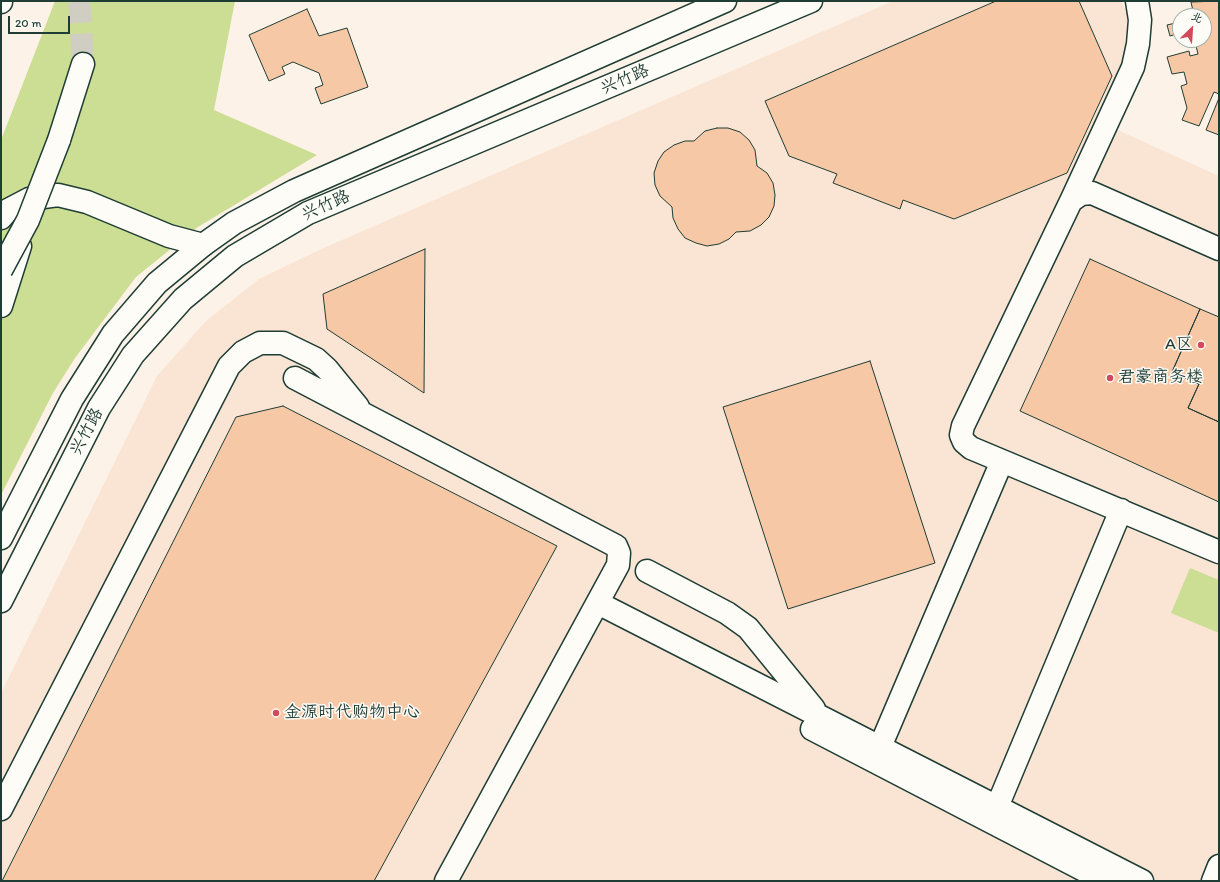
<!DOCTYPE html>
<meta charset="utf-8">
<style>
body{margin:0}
#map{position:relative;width:1220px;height:882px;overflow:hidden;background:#fcf2e7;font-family:Itim,"LXGW WenKai TC",sans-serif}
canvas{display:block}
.frame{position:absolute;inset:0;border:2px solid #1f3d34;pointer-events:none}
.north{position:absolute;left:1172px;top:8px;width:40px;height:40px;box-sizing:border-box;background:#fdfcf7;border:1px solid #a4b0a9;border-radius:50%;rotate:25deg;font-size:11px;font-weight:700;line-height:16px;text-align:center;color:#1f3d34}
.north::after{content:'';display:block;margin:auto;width:14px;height:18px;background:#d1495b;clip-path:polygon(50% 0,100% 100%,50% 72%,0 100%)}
.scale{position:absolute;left:8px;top:16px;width:62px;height:18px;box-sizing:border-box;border:2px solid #1f3d34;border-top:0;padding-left:5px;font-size:12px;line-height:14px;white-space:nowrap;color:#1f3d34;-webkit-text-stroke:3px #fdfcf7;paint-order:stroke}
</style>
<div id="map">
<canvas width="1220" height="882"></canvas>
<div class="frame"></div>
<div class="north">北</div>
<div class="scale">20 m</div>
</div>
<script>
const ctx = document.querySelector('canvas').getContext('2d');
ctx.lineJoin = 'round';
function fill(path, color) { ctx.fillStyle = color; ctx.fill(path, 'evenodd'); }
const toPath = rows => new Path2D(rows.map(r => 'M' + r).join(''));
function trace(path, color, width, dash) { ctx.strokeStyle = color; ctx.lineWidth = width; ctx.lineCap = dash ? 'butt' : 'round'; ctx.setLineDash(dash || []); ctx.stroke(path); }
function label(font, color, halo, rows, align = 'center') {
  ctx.font = font + ' Itim,"LXGW WenKai TC",sans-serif'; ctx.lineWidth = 3; ctx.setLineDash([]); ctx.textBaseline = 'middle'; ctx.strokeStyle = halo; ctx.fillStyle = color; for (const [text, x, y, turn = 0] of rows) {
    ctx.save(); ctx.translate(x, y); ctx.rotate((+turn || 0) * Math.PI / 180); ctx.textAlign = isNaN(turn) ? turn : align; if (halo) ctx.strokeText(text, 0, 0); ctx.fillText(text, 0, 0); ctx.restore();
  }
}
fill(toPath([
 [893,1,1121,1,1130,19,1132,42,1100,122,1219,176,1219,881,1,881,1,693,157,376,206,321,259,279,319,250]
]), '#fae5d4');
fill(toPath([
 [55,1,235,1,214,110,317,155,198,227,136,277,75,358,53,393,1,495,1,140],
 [1190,568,1219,580,1219,633,1171,613]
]), '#cbde93');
const building = toPath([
 [996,1,1079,1,1112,76,1067,173,954,219,903,200,900,209,833,183,837,174,789,156,765,101,996,1],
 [1219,1,1219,94,1214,92,1199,126,1182,120,1187,108,1181,86,1187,84,1184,72,1172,74,1167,57,1189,51,1190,56,1198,54,1195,42,1187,44,1186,40,1204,40,1204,16,1197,16,1195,11,1193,11,1191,2,1219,1],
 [307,9,319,36,347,28,368,87,321,104,315,88,323,85,319,73,293,62,282,67,285,74,269,81,249,35,307,9],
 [1180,22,1180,33,1170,36,1167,25,1180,22],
 [1219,98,1219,135,1206,130,1219,98],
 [717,128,728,128,740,132,749,140,755,150,757,166,767,173,773,183,775,195,774,206,769,217,761,225,750,231,736,232,729,239,719,244,707,246,696,243,685,238,678,229,673,218,672,207,660,196,655,185,654,173,658,161,664,152,674,145,685,141,694,141,705,131,717,128],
 [425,249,424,393,327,329,323,294,425,249],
 [1090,259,1200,309,1172,372,1199,384,1188,408,1219,422,1219,502,1020,411,1090,259],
 [1200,309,1219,317,1219,422,1188,408,1199,384,1172,372,1200,309],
 [870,361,935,563,788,609,723,407,870,361],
 [283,406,557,546,374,881,2,881,236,417,283,406]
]);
fill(building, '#f7c8a6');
trace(building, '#1f3d34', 1);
trace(toPath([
 [78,1,80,9,83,64]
]), '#d0cec3', 22, [22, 11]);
const minor = toPath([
 [1071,201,1133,67,1138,44,1140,20,1137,1],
 [1219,249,1092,193,1081,194,1071,201,963,426,961,435,964,442,971,448,1219,552],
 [295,378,616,546,619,553,618,565,446,881],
 [1,538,72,399,113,334,157,283,203,245,234,223,294,191,725,1],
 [647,571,727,613,748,628,814,709],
 [1,601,99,408,133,355,183,299,235,256,308,213,811,1],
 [598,603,1142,881],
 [812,729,1105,881],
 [880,747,1002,461],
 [997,807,1121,510],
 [1,809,229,366,243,352,260,343,283,343,316,359,327,369,358,407],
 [1213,881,1219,866]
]);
const highway = toPath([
 [1,2,1,1],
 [59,140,83,64],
 [1,218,8,210,29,199,58,195,87,202,169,236,203,245],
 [1,306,20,246]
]);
trace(minor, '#1f3d34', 25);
trace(highway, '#1f3d34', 25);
trace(minor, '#fdfcf7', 22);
trace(highway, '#fdfcf7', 22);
const highwayBridge = toPath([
 [1,270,28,220,59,140]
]);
trace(highwayBridge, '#1f3d34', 25, []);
trace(highwayBridge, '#fdfcf7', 22);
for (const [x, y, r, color] of [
 [1201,345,4,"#d1495b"],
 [1110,378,4,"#d1495b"],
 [276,713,4,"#d1495b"]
]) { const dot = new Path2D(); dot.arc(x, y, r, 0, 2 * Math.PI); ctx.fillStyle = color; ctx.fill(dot); trace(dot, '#fdfcf7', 1.5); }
label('17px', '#1f3d34', '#fdfcf7', [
 ["兴竹路",625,80,-23],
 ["兴竹路",326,206,-24],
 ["兴竹路",87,432,-62]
]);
label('17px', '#1f3d34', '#fdfcf7', [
 ["A区",1193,345,"right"],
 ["君豪商务楼",1118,378],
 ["金源时代购物中心",284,713]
], 'left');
</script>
